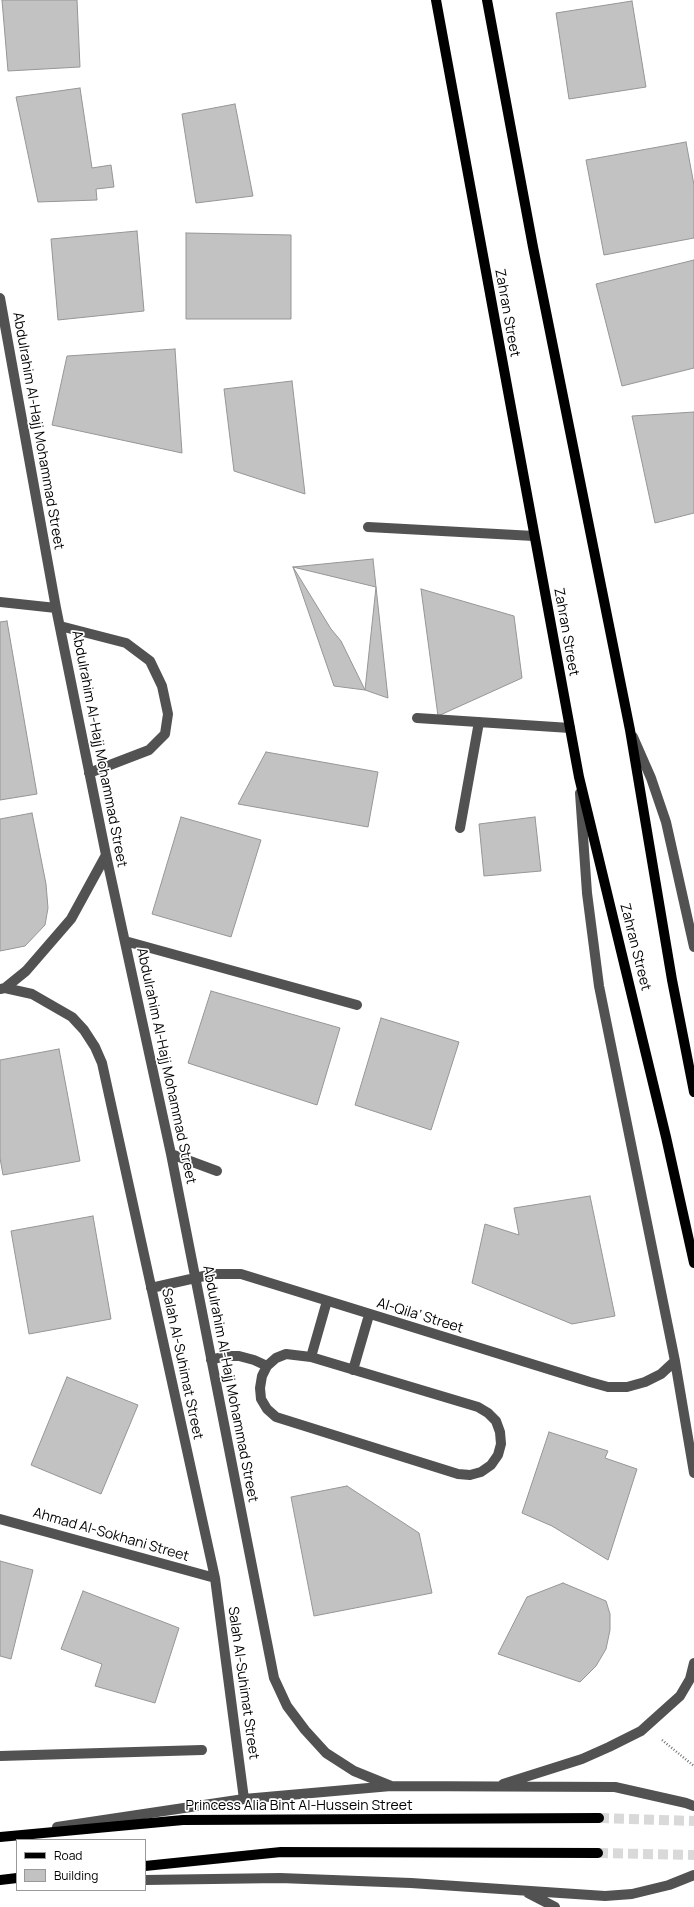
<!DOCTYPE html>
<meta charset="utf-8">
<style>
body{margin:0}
#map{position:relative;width:694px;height:1907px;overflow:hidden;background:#fff;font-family:Manrope,sans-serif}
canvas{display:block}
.legend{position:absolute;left:16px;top:1839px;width:130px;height:52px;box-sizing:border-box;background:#fff;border:1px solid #999;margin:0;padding:5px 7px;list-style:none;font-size:12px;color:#000}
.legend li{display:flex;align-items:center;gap:8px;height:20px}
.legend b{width:20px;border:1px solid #999}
</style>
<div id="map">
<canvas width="694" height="1907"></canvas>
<ul class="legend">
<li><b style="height:5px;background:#000"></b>Road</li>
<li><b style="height:11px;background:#c2c2c2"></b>Building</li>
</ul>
</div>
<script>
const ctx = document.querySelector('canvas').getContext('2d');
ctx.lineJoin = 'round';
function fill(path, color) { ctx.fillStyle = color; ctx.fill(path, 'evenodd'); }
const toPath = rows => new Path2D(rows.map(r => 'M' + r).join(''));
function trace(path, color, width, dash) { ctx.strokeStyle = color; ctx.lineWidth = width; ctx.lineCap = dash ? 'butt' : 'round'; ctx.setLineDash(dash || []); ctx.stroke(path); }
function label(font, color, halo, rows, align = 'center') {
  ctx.font = font + ' Manrope,sans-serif'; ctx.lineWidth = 3.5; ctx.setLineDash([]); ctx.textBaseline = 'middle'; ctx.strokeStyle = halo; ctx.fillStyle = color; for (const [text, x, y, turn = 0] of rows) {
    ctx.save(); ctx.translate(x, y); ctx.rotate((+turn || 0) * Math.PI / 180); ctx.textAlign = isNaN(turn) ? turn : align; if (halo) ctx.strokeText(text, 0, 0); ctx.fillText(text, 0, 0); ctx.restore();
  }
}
const building = toPath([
 [2,0,77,0,80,67,8,71,2,0],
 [632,1,646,87,569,99,556,13,632,1],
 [80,88,92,168,111,165,114,187,96,189,97,200,38,202,16,97,80,88],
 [235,104,253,196,196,203,182,114,235,104],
 [686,142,694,185,694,238,604,255,586,160,686,142],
 [137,231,144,311,58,320,51,239,137,231],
 [186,233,291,235,291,319,186,319,186,233],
 [694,260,694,368,622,386,596,284,694,260],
 [175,349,182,453,52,425,67,356,175,349],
 [292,381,305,494,234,471,224,389,292,381],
 [694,412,694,513,655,523,632,416,694,412],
 [373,559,376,587,388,698,365,690,334,686,293,567,373,559],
 [293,567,376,587,365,690,341,641,331,629,293,567],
 [421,589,514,616,522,678,438,716,421,589],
 [7,621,37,794,0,800,0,622,7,621],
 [266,752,378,772,368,827,238,804,266,752],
 [32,813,46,884,48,908,45,925,25,946,0,951,0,819,32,813],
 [181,817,261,840,231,937,152,914,181,817],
 [535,817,541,871,484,876,479,824,535,817],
 [211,991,340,1028,317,1105,188,1063,211,991],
 [381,1018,459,1042,431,1130,355,1105,381,1018],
 [59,1049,80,1161,3,1175,0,1158,0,1060,59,1049],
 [590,1196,615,1316,572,1324,472,1283,485,1224,519,1235,514,1208,590,1196],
 [93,1216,111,1319,29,1334,11,1231,93,1216],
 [67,1377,138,1405,101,1494,31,1465,67,1377],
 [549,1432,608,1451,605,1458,637,1469,608,1560,552,1526,522,1513,549,1432],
 [347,1486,419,1533,432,1593,314,1616,291,1497,347,1486],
 [0,1561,33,1570,11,1659,0,1656,0,1561],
 [563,1583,606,1601,610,1614,610,1630,606,1649,596,1666,580,1682,498,1654,527,1597,563,1583],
 [83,1591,179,1628,155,1703,95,1686,102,1664,61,1649,83,1591]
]);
fill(building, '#c2c2c2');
trace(building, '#969696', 1);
trace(toPath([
 [599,1818,694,1821],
 [598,1853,694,1855]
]), '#d9d9d9', 10, [10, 5]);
trace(toPath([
 [662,1740,694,1766]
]), '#747474', 2.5, [1, 2]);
trace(toPath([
 [0,298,56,608,106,855,171,1154,274,1678,287,1706,305,1730,326,1753,354,1771,391,1786],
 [368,527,534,536],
 [0,602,56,608],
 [60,626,126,643,150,661,162,686,168,714,165,734,149,750,89,773],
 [417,718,570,728],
 [633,737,651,778,666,822,694,947],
 [580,793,587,893,599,986,675,1361,694,1473],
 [460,828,479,722],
 [125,941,357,1005],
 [5,988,26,971,71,919,106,855],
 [0,989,5,988,32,994,72,1017,84,1030,95,1047,102,1063,215,1578,244,1799],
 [171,1154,217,1171],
 [151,1288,213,1274,241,1274,590,1382,608,1387,627,1387,645,1382,661,1374,675,1361],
 [286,1354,311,1357,478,1407,488,1413,496,1421,500,1432,501,1444,498,1455,491,1465,481,1472,470,1475,458,1474,276,1417,267,1409,261,1399,260,1388,262,1376,267,1366,276,1358,286,1354],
 [311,1357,327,1301],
 [211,1360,225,1356,239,1356,254,1360,267,1366],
 [353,1370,369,1315],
 [0,1519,215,1578],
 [0,1756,202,1750],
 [503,1784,582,1759,609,1747,641,1731,680,1696,690,1679,694,1663],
 [57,1827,244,1799,391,1786,615,1787,686,1803,694,1806],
 [145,1880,280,1878,411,1883,605,1896,632,1894,669,1885,694,1875],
 [528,1893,555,1907]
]), '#525252', 10);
trace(toPath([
 [436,0,579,777,666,1137,694,1263],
 [487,0,533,247,630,730,672,980,694,1092],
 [0,1837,183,1820,599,1818],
 [145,1866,281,1852,598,1853],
 [0,1880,17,1878]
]), '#000', 10);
label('14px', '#000', '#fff', [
 ["Zahran Street",507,313,80],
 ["Abdulrahim Al-Hajj Mohammad Street",38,431,80],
 ["Zahran Street",566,632,80],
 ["Abdulrahim Al-Hajj Mohammad Street",99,749,79],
 ["Zahran Street",635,947,76],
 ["Abdulrahim Al-Hajj Mohammad Street",166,1066,78],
 ["Al-Qila‘ Street",420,1316,17],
 ["Salah Al-Suhimat Street",182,1364,78],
 ["Abdulrahim Al-Hajj Mohammad Street",230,1384,79],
 ["Ahmad Al-Sokhani Street",111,1535,16],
 ["Salah Al-Suhimat Street",243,1683,82],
 ["Princess Alia Bint Al-Hussein Street",299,1806]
]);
</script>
